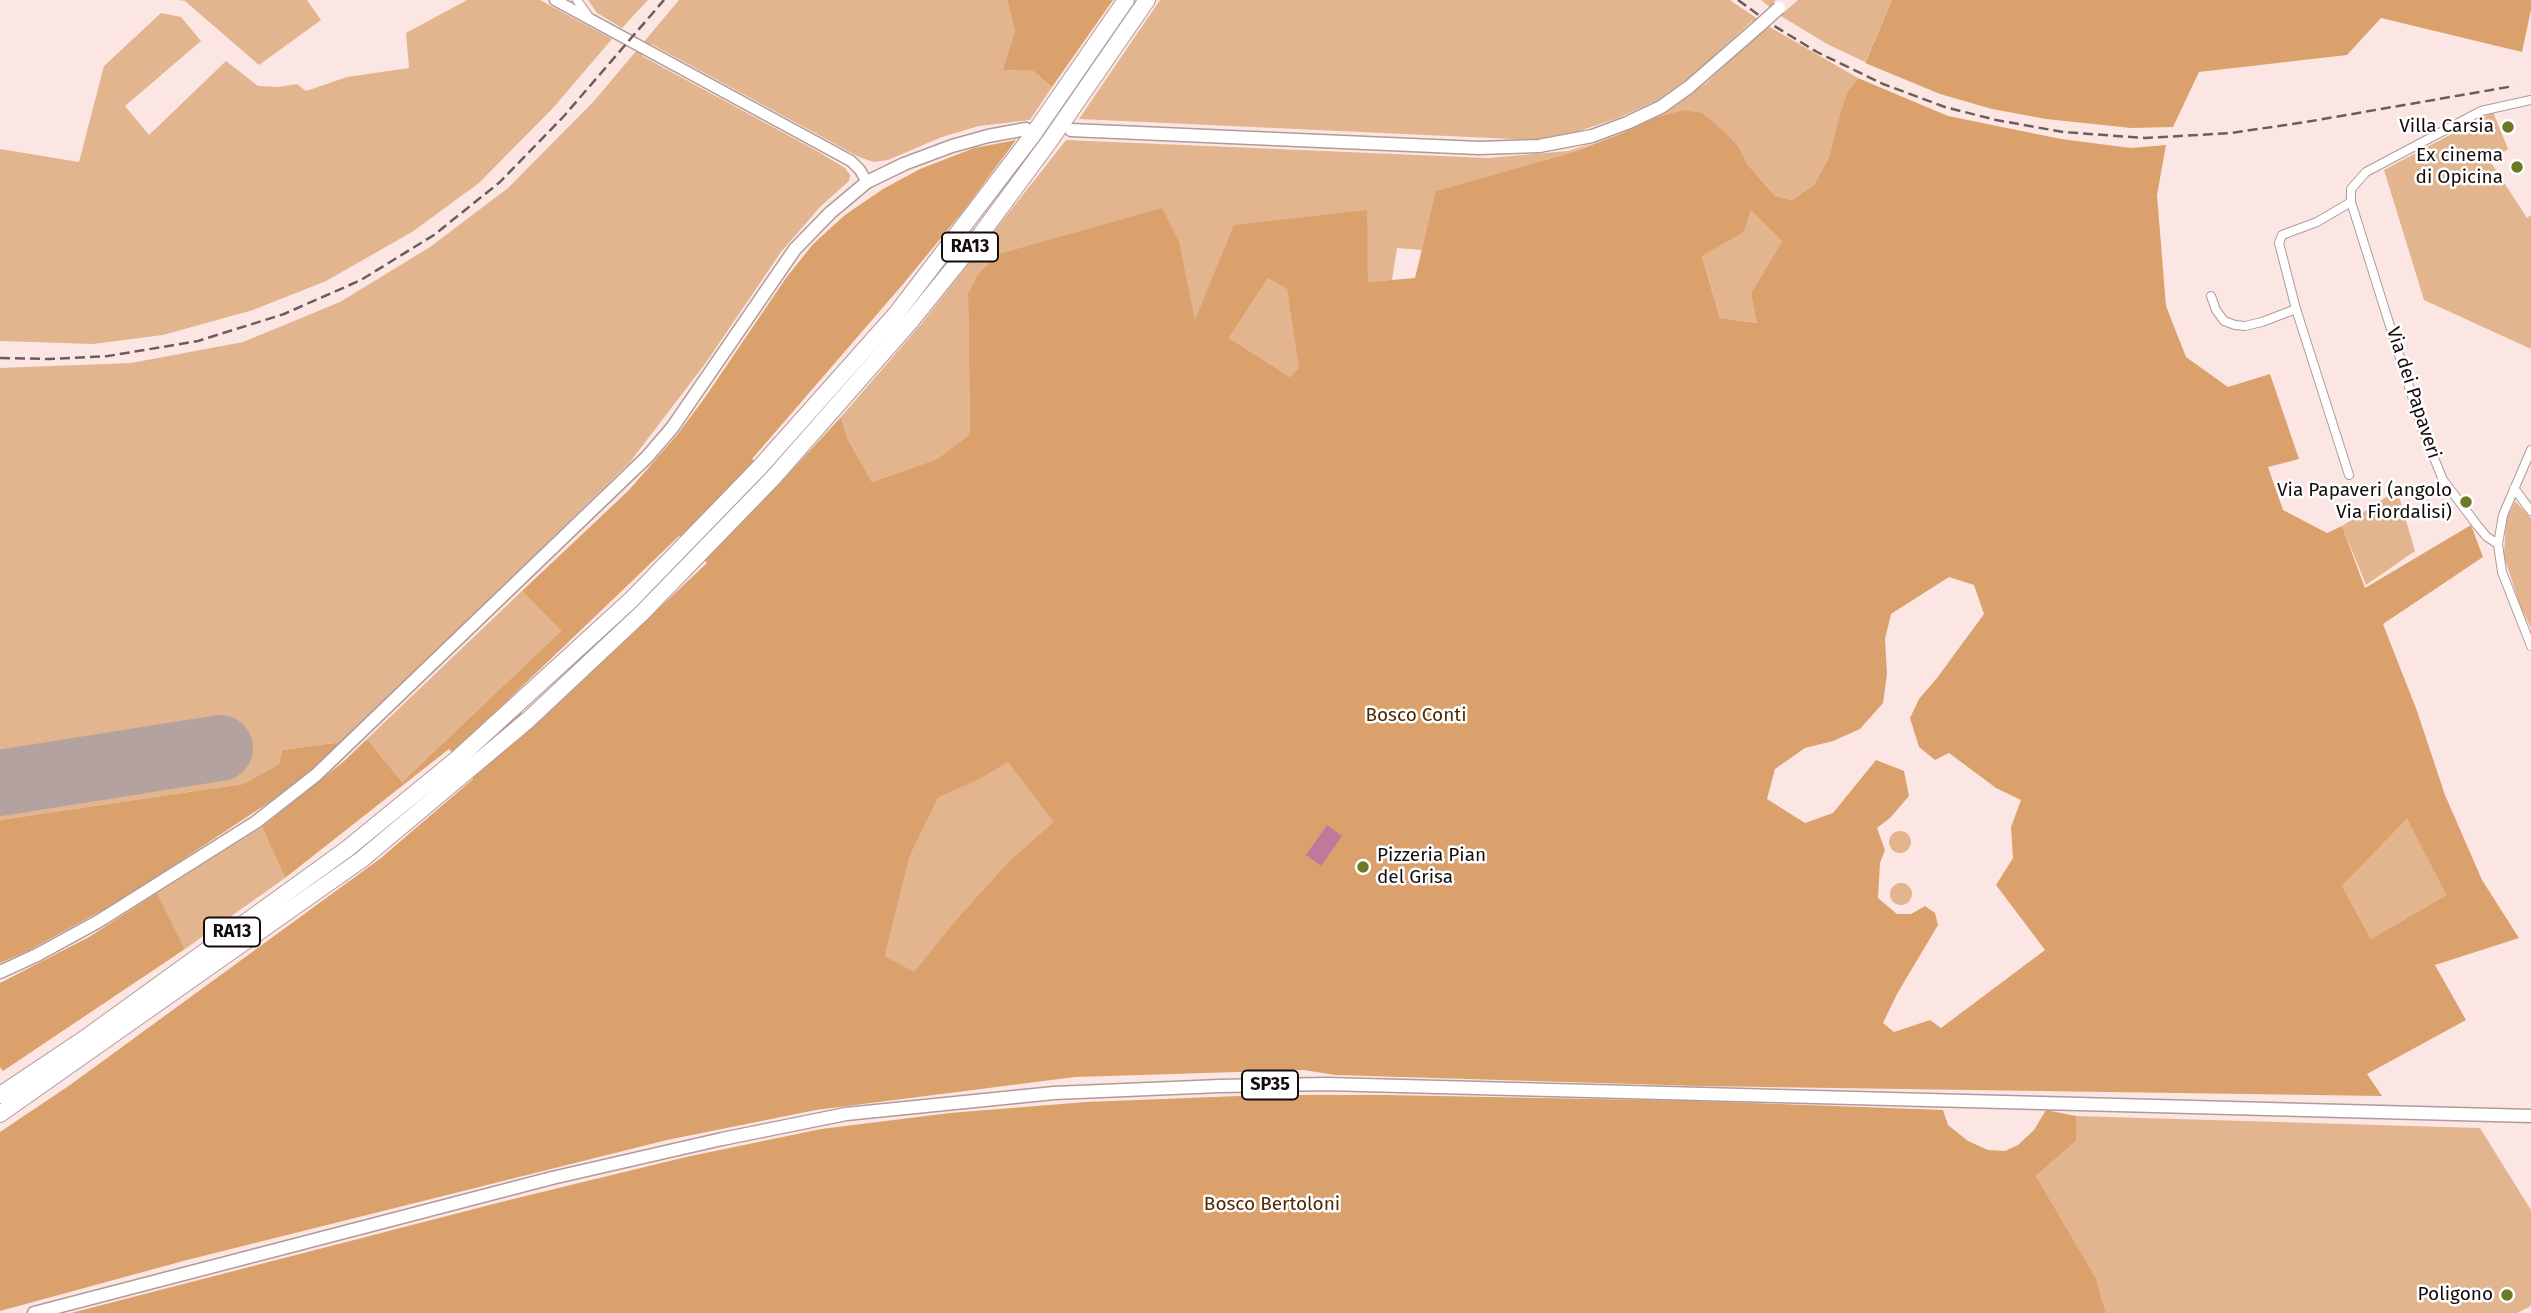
<!DOCTYPE html>
<style>
body{margin:0}
canvas{display:block;background:#fce6e3}
</style>
<canvas width="2531" height="1313"></canvas>
<script>
const ctx = document.querySelector('canvas').getContext('2d');
ctx.lineJoin = 'round';
function fill(path, color) { ctx.fillStyle = color; ctx.fill(path, 'evenodd'); }
const toPath = rows => new Path2D(rows.map(r => 'M' + r).join(''));
function trace(path, color, width, dash) { ctx.strokeStyle = color; ctx.lineWidth = width; ctx.lineCap = dash ? 'butt' : 'round'; ctx.setLineDash(dash || []); ctx.stroke(path); }
function label(font, color, halo, rows, align = 'center') {
  ctx.font = font + ' "Fira Sans",sans-serif'; ctx.lineWidth = 5; ctx.setLineDash([]); ctx.textBaseline = 'middle'; ctx.strokeStyle = halo; ctx.fillStyle = color; for (const [text, x, y, turn = 0] of rows) {
    ctx.save(); ctx.translate(x, y); ctx.rotate((+turn || 0) * Math.PI / 180); ctx.textAlign = isNaN(turn) ? turn : align; if (halo) ctx.strokeText(text, 0, 0); ctx.fillText(text, 0, 0); ctx.restore();
  }
}
fill(toPath([
 [179,0,307,0,321,20,259,65,185,1],
 [467,0,540,0,612,39,553,108,479,183,412,232,326,281,253,310,163,335,93,344,0,341,0,149,79,162,104,66,161,13,181,17,201,41,125,106,149,135,226,61,258,86,279,87,297,84,306,91,347,77,409,68,406,33],
 [588,0,648,0,622,28,597,13],
 [679,0,1007,0,1015,31,1004,70,1033,71,1052,87,1030,120,979,126,942,137,888,160,874,162,859,157,651,44,642,56,817,151,845,168,850,175,849,181,820,207,781,252,705,364,630,462,342,742,282,750,279,764,243,784,0,820,0,368,131,363,243,342,340,302,430,247,508,188,594,101],
 [1160,0,1730,0,1768,26,1858,78,1848,91,1829,157,1814,185,1792,200,1775,196,1748,165,1739,147,1724,131,1682,110,1651,119,1705,84,1763,31,1752,21,1693,75,1659,100,1618,118,1576,132,1534,140,1079,119],
 [1761,0,1776,0,1773,3,1783,13,1798,0,1892,0,1865,62,1827,44,1781,16],
 [2493,112,2508,149,2490,161,2527,218,2531,215,2531,349,2424,300,2384,170],
 [1066,140,1488,158,1568,151,1598,141,1570,153,1437,191,1422,250,1397,248,1392,280,1368,282,1366,210,1194,321,1179,241,968,295,970,434,937,459,872,482,847,438,841,417,922,323],
 [1751,209,1782,241,1751,293,1758,323,1720,318,1702,255,1744,232],
 [1268,278,1287,288,1300,368,1290,377,1229,338],
 [2397,490,2415,551,2366,585,2342,526],
 [2515,501,2531,518,2531,628,2520,606,2504,556,2506,520],
 [522,591,561,631,402,782,367,739],
 [1008,761,1055,822,1010,860,961,914,914,973,885,956,910,856,938,798,980,779],
 [2407,819,2446,895,2371,939,2342,886],
 [262,827,285,878,185,949,157,893],
 '1889 842a11 11 0 1 1 22 0a11 11 0 1 1-22 0Z',
 '1890 894a11 11 0 1 1 22 0a11 11 0 1 1-22 0Z',
 [2076,1116,2480,1128,2531,1210,2531,1306,2517,1313,2106,1313,2096,1278,2036,1176,2076,1141]
]), '#e2b58e');
fill(toPath([
 [1007,0,1113,0,1052,87,1033,71,1003,70,1015,31],
 [1892,0,2531,0,2531,10,2522,52,2381,18,2347,55,2199,72,2173,127,2131,128,2046,119,1992,109,1940,94,1865,63],
 [1858,78,1948,116,2061,139,2131,148,2166,145,2157,195,2166,306,2186,357,2228,387,2270,374,2299,459,2268,467,2283,510,2327,533,2342,526,2365,588,2471,525,2483,557,2383,624,2417,711,2445,795,2482,880,2519,938,2435,965,2466,1020,2367,1074,2382,1096,1698,1086,1336,1075,1303,1070,1075,1077,816,1110,667,1140,187,1260,0,1311,0,1132,70,1085,381,858,473,779,449,749,285,878,262,827,343,762,367,739,402,782,561,631,522,591,629,490,677,435,706,396,786,278,813,244,845,215,883,189,920,169,974,148,1016,140,964,210,904,283,752,459,779,484,841,417,847,438,872,482,937,459,970,434,968,294,979,273,999,254,1162,208,1179,241,1195,320,1234,225,1367,210,1368,282,1415,278,1436,191,1570,153,1623,133,1651,119,1682,110,1702,113,1724,131,1739,147,1748,165,1775,196,1792,200,1814,185,1829,157,1842,108,1848,91],
 [1751,210,1782,241,1751,293,1757,323,1720,318,1702,256,1744,232],
 [1268,278,1287,289,1299,368,1290,377,1229,338],
 [679,536,707,563,534,726,509,699],
 [1949,577,1974,585,1984,614,1937,678,1919,699,1910,718,1919,747,1935,760,1949,753,1996,788,2021,800,2011,827,2013,858,1996,885,2045,950,1941,1028,1930,1020,1894,1032,1883,1023,1897,994,1938,925,1935,913,1925,906,1911,914,1897,914,1878,898,1880,863,1885,850,1877,828,1890,818,1909,796,1904,771,1876,760,1833,813,1805,823,1767,799,1775,769,1805,748,1833,741,1860,729,1883,703,1887,674,1885,639,1891,614],
 [1008,762,1054,822,1010,860,961,914,914,972,885,956,910,856,938,798,980,779],
 [2407,819,2446,895,2371,939,2342,886],
 [342,742,323,761,286,791,123,899,28,951,0,963,0,820,243,784,279,764,282,750],
 [157,893,185,949,3,1071,0,1067,0,983,89,937],
 [1265,1095,1386,1095,1698,1101,1943,1110,1948,1125,1968,1141,1988,1150,2005,1151,2018,1145,2034,1130,2046,1110,2076,1116,2076,1141,2036,1176,2096,1278,2106,1313,71,1313,505,1201,686,1157,821,1129,950,1113,1086,1102]
]), '#dba16d');
fill(toPath([
 [1327,825,1342,836,1321,866,1306,855]
]), '#bf799b');
trace(toPath([
 [0,783,220,748]
]), '#b3a2a0', 66);
const minor = toPath([
 [577,0,589,17],
 [2211,296,2216,310,2224,321,2235,325,2245,326,2262,322,2296,309],
 [2531,450,2503,515,2498,544,2502,572,2531,646],
 [2349,475,2296,309,2279,243,2282,235,2317,222,2351,202],
 [2514,488,2531,511],
 [2498,544,2487,537,2477,525,2443,480,2423,431,2351,202,2351,189,2366,172,2481,111,2531,100]
]);
const tertiary = toPath([
 [555,0,851,161,860,170,867,182]
]);
const secondary = toPath([
 [1071,130,1479,148,1539,146,1592,136,1627,123,1661,107,1689,87,1759,26],
 [0,972,37,955,99,921,256,822,316,775,647,457,672,428,795,249,830,213,867,182,904,164,952,146,988,136,1026,129]
]);
const primary = toPath([
 [34,1313,552,1178,722,1139,846,1114,1054,1093,1220,1086,1326,1084,2531,1116]
]);
const motorway = toPath([
 [0,1095,84,1039,347,849,457,759,631,600,760,467,896,314,1032,136,1126,0],
 [0,1114,361,860,528,720,642,613,773,478,910,322,981,234,1049,142,1147,0]
]);
trace(minor, '#b09b99', 10);
trace(tertiary, '#b09b99', 13);
trace(secondary, '#b09b99', 15);
trace(primary, '#b09b99', 15);
trace(motorway, '#b09b99', 18);
trace(minor, '#fff', 8);
trace(tertiary, '#fff', 10);
trace(secondary, '#fff', 12);
trace(primary, '#fff', 12);
trace(motorway, '#fff', 16);
trace(toPath([
 [1738,0,1771,24,1817,52,1883,84,1945,107,1996,120,2063,132,2145,138,2231,133,2306,122,2514,86],
 [0,358,49,359,108,356,198,341,284,314,361,280,434,235,500,182,564,116,664,0]
]), '#6a5d5c', 2.5, [10, 5]);
const secondaryBridge = toPath([
 [1759,26,1779,8]
]);
trace(secondaryBridge, '#b09b99', 15, []);
trace(secondaryBridge, '#fff', 12);
for (const [x, y, r, color] of [
 [2508,127,7,"#6c7925"],
 [2517,167,7,"#6c7925"],
 [2466,502,7,"#6c7925"],
 [1363,867,7,"#6c7925"],
 [2507,1295,7,"#6c7925"]
]) { const dot = new Path2D(); dot.arc(x, y, r, 0, 2 * Math.PI); ctx.fillStyle = color; ctx.fill(dot); trace(dot, '#fff', 2.5); }
for (const [x, y, w] of [
 [970,247,56],
 [232,932,56],
 [1270,1085,56]
]) { const box = new Path2D(); box.roundRect(x - w / 2, y - 14.5, w, 29, 5); ctx.fillStyle = '#fff'; ctx.fill(box); trace(box, '#150d0d', 2); }
label('bold 18px', '#150d0d', null, [
 ["RA13",970,247],
 ["RA13",232,932],
 ["SP35",1270,1085]
]);
label('19px', '#150d0d', '#fff', [
 ["Villa Carsia",2494,127],
 ["Ex cinema",2503,156],
 ["di Opicina",2503,178],
 ["Via Papaveri (angolo",2452,491],
 ["Via Fiordalisi)",2452,513],
 ["Pizzeria Pian",1377,856,"left"],
 ["del Grisa",1377,878,"left"],
 ["Poligono",2493,1295]
], 'right');
label('19px', '#150d0d', '#fff', [
 ["Via dei Papaveri",2413,393,72]
]);
label('19px', '#502b00', '#fff', [
 ["Bosco Conti",1416,716],
 ["Bosco Bertoloni",1272,1205]
]);
</script>
